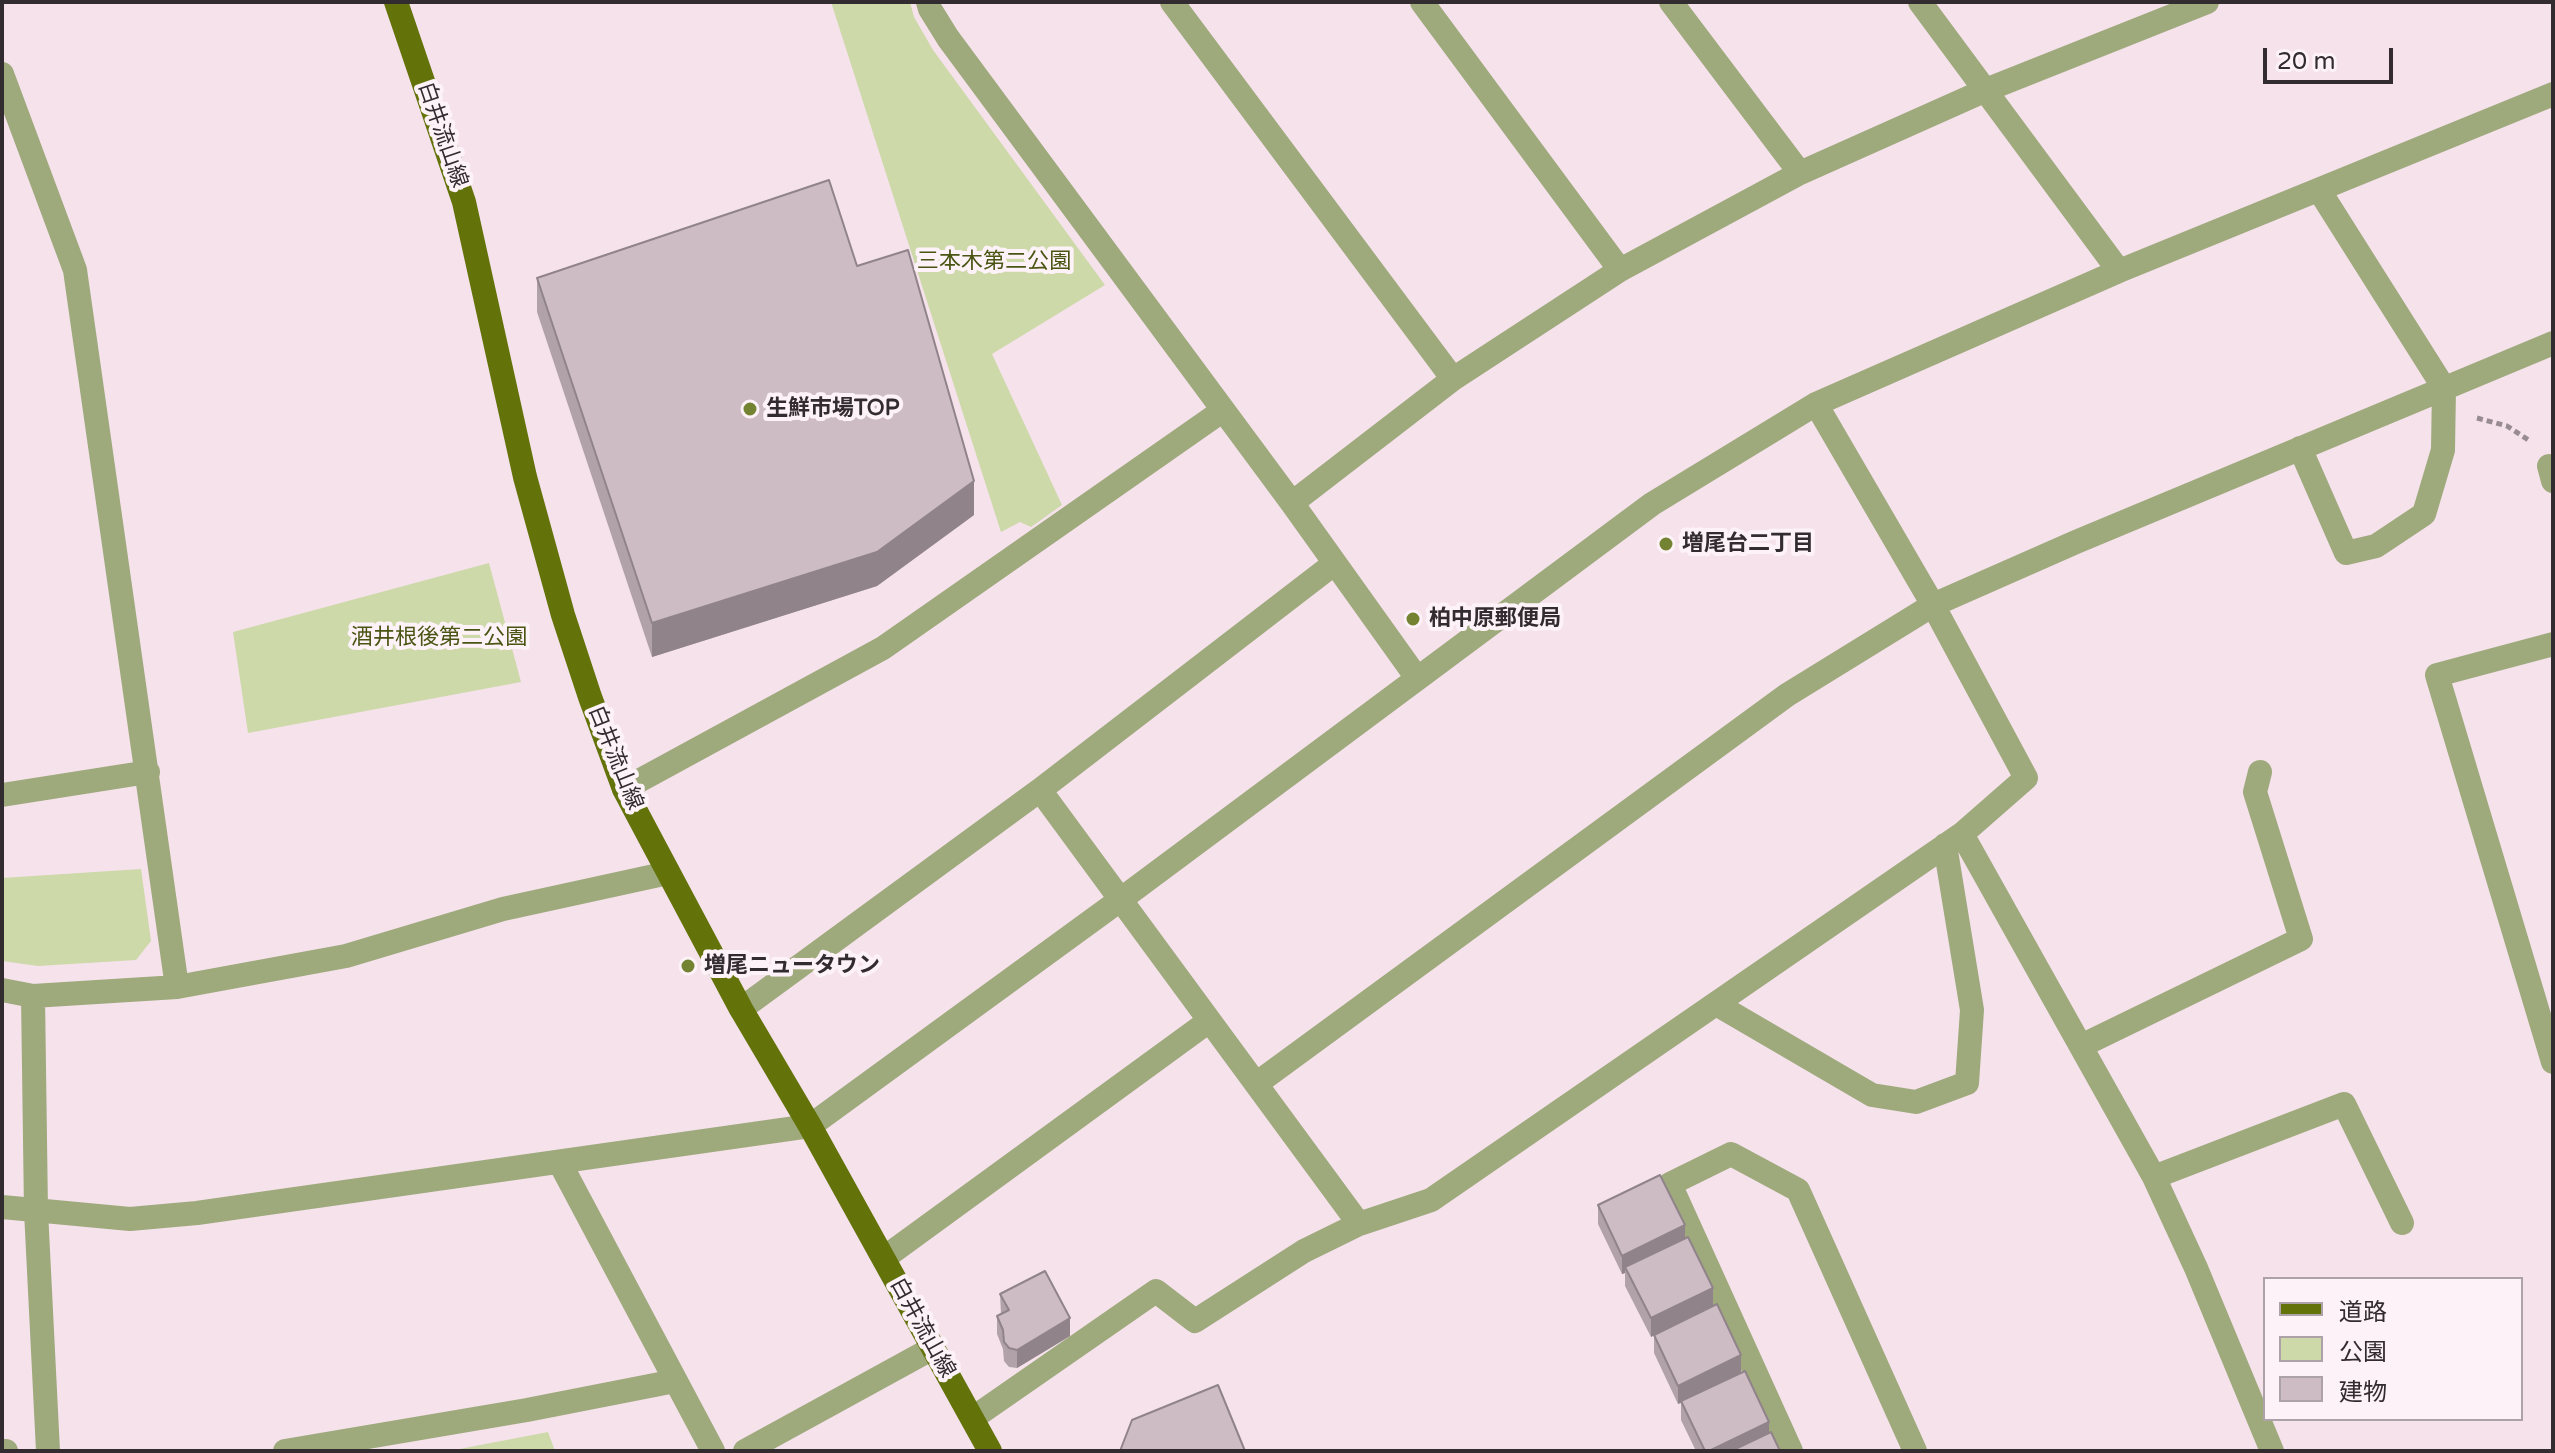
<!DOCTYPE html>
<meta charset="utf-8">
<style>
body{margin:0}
#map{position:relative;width:2555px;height:1453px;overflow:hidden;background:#f5e2eb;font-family:"Varela Round","Noto Sans JP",sans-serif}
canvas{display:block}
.frame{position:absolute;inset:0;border:4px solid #322b2f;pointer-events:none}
.legend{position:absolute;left:2263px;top:1277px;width:260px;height:144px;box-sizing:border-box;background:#fdf2f7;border:2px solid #aca2a7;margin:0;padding:10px 14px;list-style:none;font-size:24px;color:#322b2f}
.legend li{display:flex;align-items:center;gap:16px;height:40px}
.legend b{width:40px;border:2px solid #aca2a7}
.scale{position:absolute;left:2263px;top:48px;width:130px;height:36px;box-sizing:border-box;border:4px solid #322b2f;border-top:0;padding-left:10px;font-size:24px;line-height:28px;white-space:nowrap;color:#322b2f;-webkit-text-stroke:6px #fdf2f7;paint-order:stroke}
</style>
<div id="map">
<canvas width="2555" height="1453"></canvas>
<div class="frame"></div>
<ul class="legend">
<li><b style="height:10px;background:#63730a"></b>道路</li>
<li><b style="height:22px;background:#cdd9a9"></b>公園</li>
<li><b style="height:22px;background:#cebcc5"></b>建物</li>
</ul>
<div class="scale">20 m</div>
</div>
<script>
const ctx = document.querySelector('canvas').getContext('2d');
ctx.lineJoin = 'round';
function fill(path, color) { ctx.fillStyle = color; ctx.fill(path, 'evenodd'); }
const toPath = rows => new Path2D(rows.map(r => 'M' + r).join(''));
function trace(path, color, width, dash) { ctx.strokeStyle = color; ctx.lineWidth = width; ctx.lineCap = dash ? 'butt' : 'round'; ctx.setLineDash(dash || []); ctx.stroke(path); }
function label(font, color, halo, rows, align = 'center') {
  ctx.font = font + ' "Varela Round","Noto Sans JP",sans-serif'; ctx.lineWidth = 8; ctx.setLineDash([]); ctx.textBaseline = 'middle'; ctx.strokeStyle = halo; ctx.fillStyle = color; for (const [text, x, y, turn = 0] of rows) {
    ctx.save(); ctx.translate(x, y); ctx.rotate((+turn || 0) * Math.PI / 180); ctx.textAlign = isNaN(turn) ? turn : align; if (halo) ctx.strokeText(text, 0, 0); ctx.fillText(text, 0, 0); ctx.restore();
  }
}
fill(toPath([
 [831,2,910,2,914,17,933,50,1105,285,992,354,1062,505,1031,527,1020,522,1001,532],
 [489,563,521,682,248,733,233,632],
 [141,869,151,941,136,960,38,966,2,961,2,878],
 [548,1432,555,1451,449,1451]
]), '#cdd9a9');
trace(toPath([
 [2477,418,2507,426,2530,441]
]), '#998b92', 5, [6, 4]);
trace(toPath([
 [928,2,930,9,948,38,1292,503,1417,678],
 [1172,2,1453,379],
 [1422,2,1620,270],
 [1671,2,1800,173],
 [1920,2,2119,271],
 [2,74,75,270,177,987],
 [2300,448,2346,553,2376,546,2424,514,2443,450,2444,388,2319,190],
 [2549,466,2553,481],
 [1292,503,1453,379,1620,270,1800,173,1986,90,2207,2],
 [2553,644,2437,675,2553,1062],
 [624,789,883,648,1222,411],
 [1040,790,1359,1224],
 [2,795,148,772],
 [1962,834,2154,1177,2196,1268,2272,1451],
 [2,990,33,996,177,987,346,956,503,909,668,873],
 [33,996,36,1211,48,1451],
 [1716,1004,1872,1095,1916,1102,1967,1083,1972,1010,1945,845],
 [741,1009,1040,790,1335,563],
 [2081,1046,2301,939,2255,792,2260,772],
 [1256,1084,1787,695,1933,605,2076,542,2553,343],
 [560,1163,713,1451],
 [2154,1177,2344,1104,2402,1223],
 [2,1207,130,1219,197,1213,810,1126,1120,900,1652,504,1816,404,2119,271,2553,94],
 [884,1258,1209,1021],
 [973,1418,1156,1291,1195,1321,1304,1251,1359,1224,1431,1200,1962,834,2026,778,1933,605,1816,404],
 [2,1451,6,1451],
 [285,1451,527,1410,675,1381],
 [745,1451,933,1348],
 [1791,1451,1670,1184,1731,1154,1798,1190,1915,1451]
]), '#9ea97c', 24);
trace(toPath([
 [396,2,464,202,525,477,563,615,590,697,624,789,741,1009,810,1126,990,1451]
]), '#63730a', 24);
fill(toPath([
 [857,266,974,515,877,586,652,657,537,312,537,278],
 [1598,1205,1685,1239,1741,1373,1769,1433,1780,1451,1696,1451,1681,1420,1681,1403,1678,1404,1654,1353,1654,1335,1651,1337,1625,1286,1625,1273,1622,1274,1598,1224],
 [1000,1294,1070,1336,1017,1368,1009,1367,1004,1361,1003,1349,997,1334,997,1316,1001,1314]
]), '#b1a2a9');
fill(toPath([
 [974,481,974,515,877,586,652,657,652,623],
 [1685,1225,1685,1244,1625,1267,1625,1273,1622,1274,1622,1256],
 [1713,1288,1713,1306,1651,1337,1651,1318],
 [1070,1318,1070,1336,1017,1368,1017,1350],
 [1741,1355,1741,1374,1678,1404,1678,1386],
 [1769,1422,1769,1441,1747,1451,1709,1451]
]), '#90848a');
const building = toPath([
 [829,180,857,266,908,250,974,481,877,552,652,623,537,278,829,180],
 [1660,1175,1685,1225,1622,1256,1598,1205,1660,1175],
 [1688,1237,1713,1288,1651,1318,1625,1267,1688,1237],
 [1045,1271,1070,1318,1017,1350,1009,1348,1004,1342,1003,1330,997,1316,1009,1310,1000,1294,1045,1271],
 [1717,1304,1741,1355,1678,1386,1654,1335,1717,1304],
 [1745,1371,1769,1422,1709,1451,1705,1451,1681,1401,1745,1371],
 [1218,1385,1245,1451,1120,1451,1132,1420,1218,1385],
 [1771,1432,1780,1451,1731,1451,1771,1432]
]);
fill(building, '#cebcc5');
trace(building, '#90848a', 2);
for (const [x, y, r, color] of [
 [750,409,8,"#738331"],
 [1666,544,8,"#738331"],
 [1413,619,8,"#738331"],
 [688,966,8,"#738331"]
]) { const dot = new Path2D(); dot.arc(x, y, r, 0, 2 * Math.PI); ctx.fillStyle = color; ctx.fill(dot); trace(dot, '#fdf2f7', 3); }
label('22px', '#322b2f', '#fdf2f7', [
 ["白井流山線",442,135,71],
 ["白井流山線",615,758,68],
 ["白井流山線",922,1328,61]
]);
label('22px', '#4a5514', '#fdf2f7', [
 ["三本木第二公園",994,262],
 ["酒井根後第二公園",439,638]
]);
label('bold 22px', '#322b2f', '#fdf2f7', [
 ["生鮮市場TOP",766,409],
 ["増尾台二丁目",1682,544],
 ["柏中原郵便局",1429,619],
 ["増尾ニュータウン",704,966]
], 'left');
</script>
